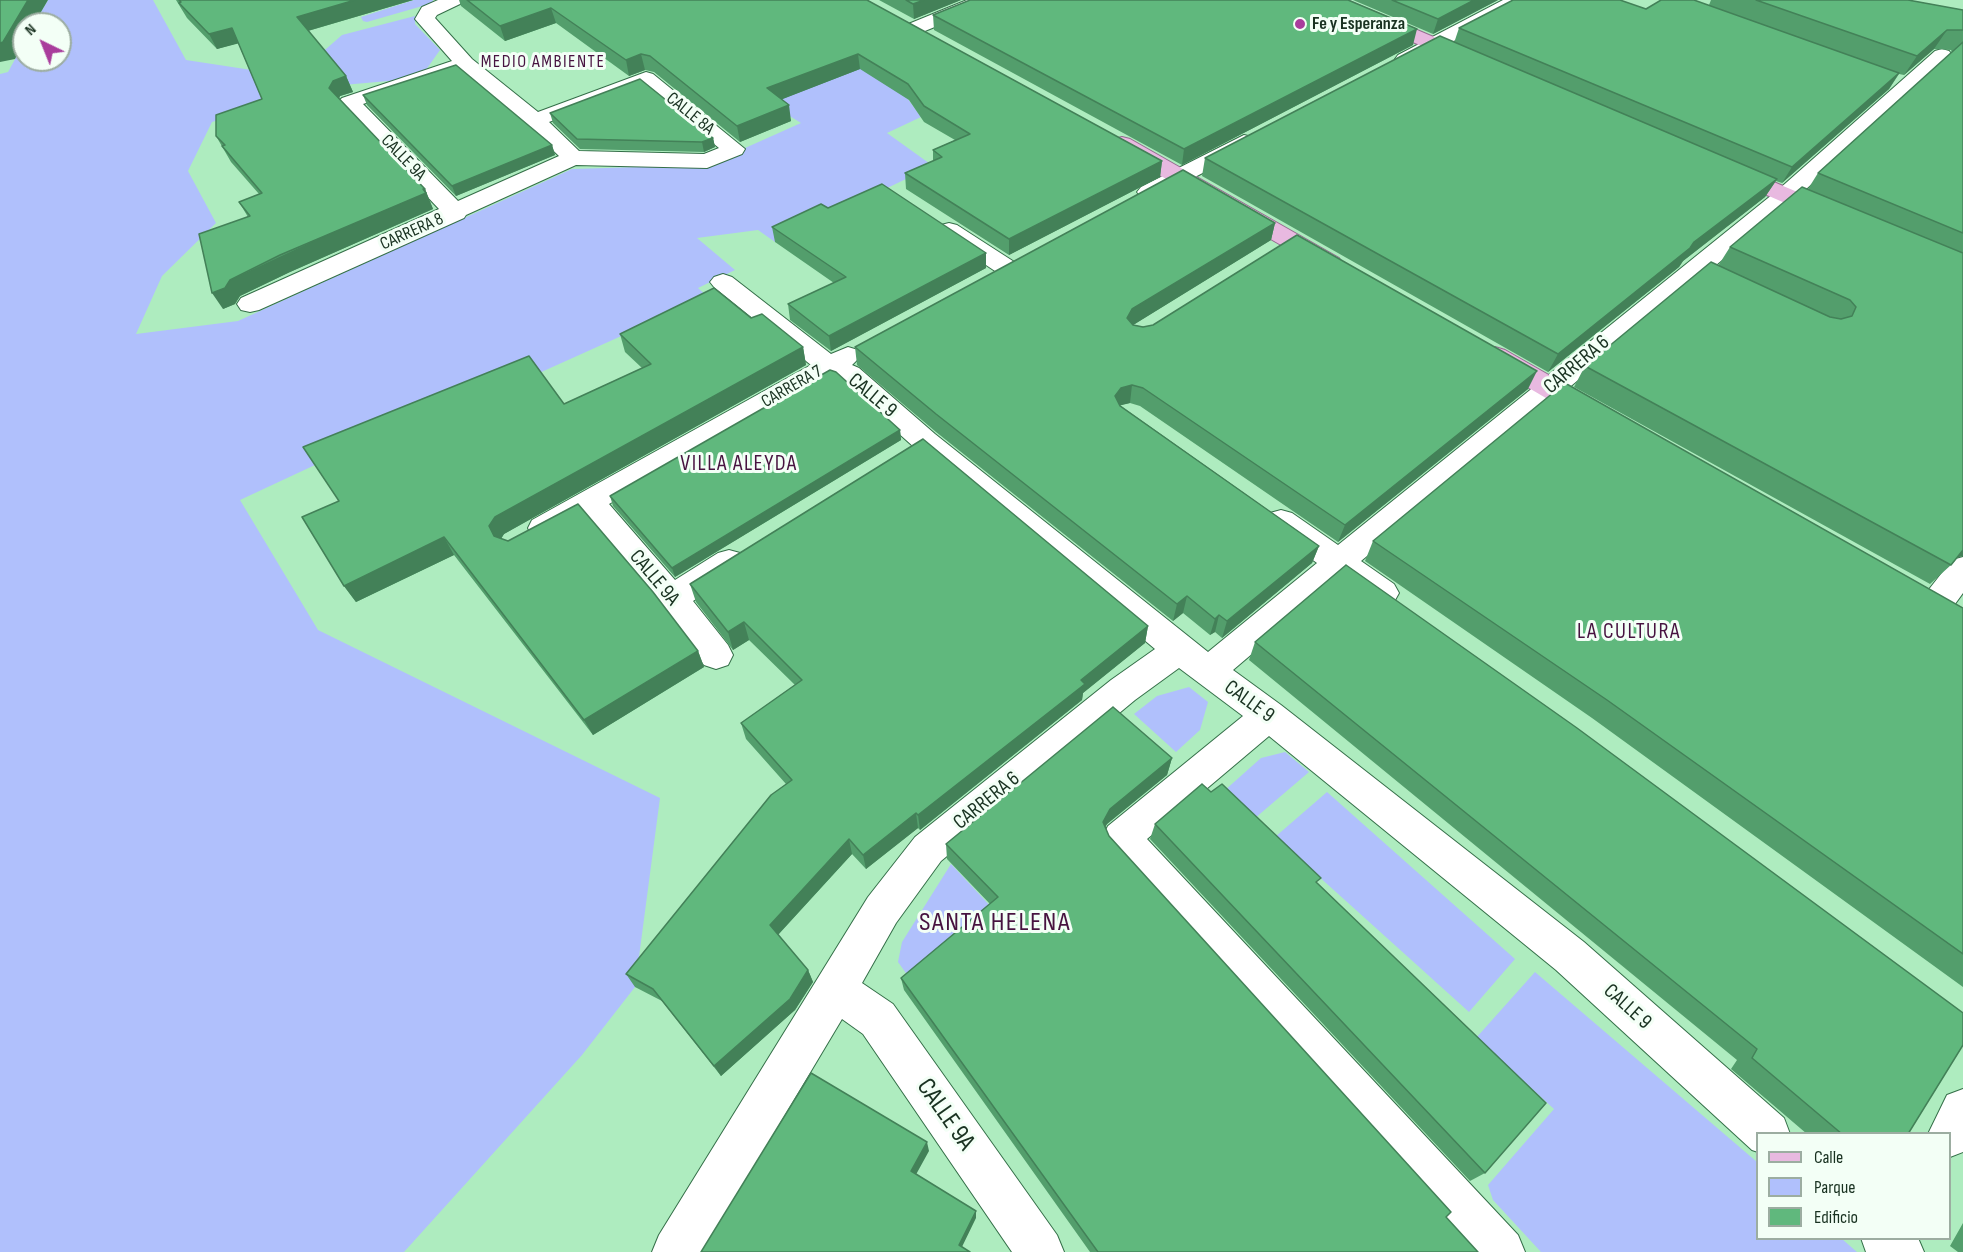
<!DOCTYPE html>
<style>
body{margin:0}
#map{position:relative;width:1963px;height:1252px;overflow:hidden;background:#aeecbf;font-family:"Sofia Sans Condensed",sans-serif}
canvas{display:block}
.legend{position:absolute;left:1756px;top:1132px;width:195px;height:108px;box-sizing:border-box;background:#f3fff6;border:2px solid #9cada1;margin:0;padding:8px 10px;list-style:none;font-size:18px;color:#193221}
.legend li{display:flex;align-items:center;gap:12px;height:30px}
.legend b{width:30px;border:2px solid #9cada1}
.north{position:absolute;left:12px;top:12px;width:60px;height:60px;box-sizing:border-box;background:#f3fff6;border:2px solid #9cada1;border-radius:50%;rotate:317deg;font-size:16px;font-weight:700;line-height:24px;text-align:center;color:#193221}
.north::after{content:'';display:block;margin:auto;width:21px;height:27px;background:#a93d9c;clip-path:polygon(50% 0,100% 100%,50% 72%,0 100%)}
</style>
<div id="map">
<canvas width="1963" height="1252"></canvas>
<ul class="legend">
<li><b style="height:8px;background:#e8b9e0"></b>Calle</li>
<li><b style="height:16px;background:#b0c0fc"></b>Parque</li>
<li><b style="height:16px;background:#60b87d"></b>Edificio</li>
</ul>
<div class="north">N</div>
</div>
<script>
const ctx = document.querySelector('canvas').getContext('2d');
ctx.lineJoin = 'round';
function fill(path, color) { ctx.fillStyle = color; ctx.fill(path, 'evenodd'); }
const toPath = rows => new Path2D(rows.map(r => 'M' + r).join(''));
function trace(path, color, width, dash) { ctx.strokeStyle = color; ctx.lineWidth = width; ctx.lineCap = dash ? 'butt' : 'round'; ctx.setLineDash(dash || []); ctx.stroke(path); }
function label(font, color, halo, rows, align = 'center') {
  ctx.font = font + ' "Sofia Sans Condensed",sans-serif'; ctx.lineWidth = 6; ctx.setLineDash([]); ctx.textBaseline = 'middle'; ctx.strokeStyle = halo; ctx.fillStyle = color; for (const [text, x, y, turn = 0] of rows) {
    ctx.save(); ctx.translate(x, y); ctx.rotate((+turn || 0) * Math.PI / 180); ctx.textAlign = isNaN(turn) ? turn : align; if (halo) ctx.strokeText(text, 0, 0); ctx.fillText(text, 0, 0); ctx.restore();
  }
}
fill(toPath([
 [48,0,153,0,186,60,278,74,326,49,342,35,415,16,415,24,440,50,423,74,400,80,320,87,212,122,188,171,216,223,162,276,136,334,238,321,572,169,707,165,801,123,736,83,914,44,908,99,921,117,887,133,933,166,775,242,758,230,697,238,735,270,698,288,708,297,537,374,315,465,240,500,318,630,660,798,635,987,582,1055,404,1252,0,1252,0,74,8,72,24,43,24,60,60,60,60,24,34,24],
 [414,0,433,0,433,3,367,22,363,21,361,17],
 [1189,687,1208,702,1200,730,1176,752,1134,714,1157,696],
 [1285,752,1309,772,1254,819,1224,791,1261,758],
 [1327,792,1515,959,1469,1012,1275,837],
 [951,864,993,909,908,976,898,962,902,942],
 [1535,972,1757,1162,1758,1238,1842,1239,1857,1252,1541,1252,1493,1200,1488,1185,1554,1109,1476,1038]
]), '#b0c0fc');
const minor = toPath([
 [438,0,462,0,460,4,437,15,435,18,472,59,538,112,646,72,653,74,745,149,742,154,707,168,576,165,466,215,464,218,259,310,250,312,241,310,237,304,241,298,439,209,338,102,342,98,452,61,415,19,422,7,438,0],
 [462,71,527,125,559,156,458,201,363,104,462,71],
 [643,86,719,148,704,154,579,151,549,122,643,86],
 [967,0,993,0,991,4,920,33,906,33,903,29,906,25,967,0],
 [1503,0,1526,0,1524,4,1412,63,1405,65,1398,63,1395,59,1398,55,1503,0],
 [1942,49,1949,51,1952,55,1949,59,1794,200,1361,561,1394,584,1399,593,1394,602,1383,606,1372,602,1340,579,1233,670,1281,705,1584,942,1784,1118,1790,1134,1758,1134,1758,1152,1752,1150,1556,970,1269,736,1147,839,1518,1235,1525,1252,1469,1252,1108,850,1102,838,1108,826,1243,716,1179,668,1135,700,941,861,896,923,862,983,893,1004,1057,1235,1064,1252,1012,1252,863,1034,842,1019,703,1252,652,1252,659,1235,868,897,915,837,1111,680,1155,649,915,448,839,380,831,377,609,504,675,580,718,553,729,550,740,553,745,562,740,571,693,601,728,645,733,655,728,665,716,669,704,665,661,607,586,518,554,536,543,539,532,536,528,528,532,520,811,365,714,287,710,282,714,277,723,274,732,277,831,354,848,347,858,350,861,356,852,365,859,368,935,434,1208,652,1317,563,1270,529,1266,521,1270,513,1281,510,1292,513,1338,545,1778,190,1935,51,1942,49],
 [1244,135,1252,137,1255,142,1252,147,1157,197,1149,199,1141,197,1137,192,1141,187,1244,135],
 [949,223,957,225,1019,265,1022,270,1019,275,1010,278,1001,275,941,235,937,230,941,225,949,223],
 [1963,557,1963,593,1947,615,1935,619,1923,615,1919,606,1923,597,1952,560,1963,557],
 [1963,1089,1963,1152,1950,1157,1950,1134,1928,1134,1947,1095,1963,1089],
 [1861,1238,1918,1238,1924,1252,1866,1252,1861,1238]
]);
const major = toPath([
 [1322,0,1347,0,1478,56,1481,60,1478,64,1471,66,1464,64,1324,4,1322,0],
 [1122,137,1130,139,1339,258,1342,263,1339,268,1330,270,1321,268,1114,149,1111,144,1114,139,1122,137],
 [1731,164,1840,210,1844,215,1840,220,1832,222,1824,220,1723,176,1720,171,1723,166,1731,164],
 [1495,347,1505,350,1603,406,1607,413,1603,420,1593,423,1583,420,1485,362,1482,356,1485,350,1495,347]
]);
trace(minor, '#346f48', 2);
trace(major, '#956c90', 2);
fill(minor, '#fff');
fill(major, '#e8b9e0');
fill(toPath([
 [176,0,413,0,308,31,346,76,353,92,340,96,339,99,425,189,433,209,290,272,240,296,235,304,223,309,248,217,239,202,259,194,231,162,216,136,262,99,238,43,217,49,187,18],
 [459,0,867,0,1162,161,1160,177,1009,255,906,189,905,173,933,161,933,150,955,140,924,122,909,100,860,69,782,99,791,121,740,142,654,72,645,70,629,76,556,23,505,41,461,6],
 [879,0,961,0,914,19],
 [1353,0,1498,0,1433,34],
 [1711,0,1908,0,1963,10,1963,556,1958,557,1951,565,1930,584,1574,387,1585,366,1718,266,1730,247,1808,189,1818,173,1952,52,1951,50,1934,49,1904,75,1899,74,1889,89,1782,183,1776,181,1765,197,1683,261,1679,267,1548,372,1202,176,1205,158,1454,43,1459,28,1646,9,1709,5],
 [933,15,1413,45,1182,165,934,30],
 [363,95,552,145,555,155,456,196,367,105],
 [550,113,713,138,715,147,704,152,580,149,553,123],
 [828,208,986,268,831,351,790,320,788,304,834,283,775,242,772,227],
 [1275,223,1271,240,1133,325,1528,389,1338,542,1140,406,1130,403,1120,405,1319,546,1312,563,1222,638,1215,632,1210,635,1183,613,1173,621,936,432,857,365,855,347],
 [751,318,803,347,806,365,504,534,501,539,698,651,704,667,593,735,454,555,356,602,344,586,339,501,564,404,642,368,625,352,620,334],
 [900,430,901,440,675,577,613,506,610,496],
 [1373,541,1944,598,1963,608,1963,987,1592,718,1365,561],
 [690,584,1148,626,1145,643,1083,693,1082,700,920,830,918,828,866,869,852,854,778,935,808,970,813,982,795,1010,721,1076,662,1001,635,987,626,974,786,784,746,739,741,723,795,685,749,640,733,650,696,602],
 [1255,642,1908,1134,1807,1134,1731,1069,1737,1060,1249,660],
 [1172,758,1167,775,1107,824,1105,827,1109,836,1446,1217,1478,1252,1090,1252,904,990,901,978,990,904,947,859,946,844],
 [1155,824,1317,884,1485,1173,1470,1181,1150,839],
 [1963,1223,1963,1252,1958,1252,1950,1246]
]), '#539e6c');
fill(toPath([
 [28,0,48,0,34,24,24,24,24,43,15,59,0,62,0,43],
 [355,0,413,0,304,32,297,17],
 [924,0,961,0,914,19,913,4],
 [1474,0,1498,0,1433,34,1438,19],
 [551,8,556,23,505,41,500,26],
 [232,28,240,43,217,49,209,34],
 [1417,29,1413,45,1182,165,1184,149],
 [1947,30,1934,49,1904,75,1917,56],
 [641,54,645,70,629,76,626,60],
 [858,54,860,69,770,104,767,88],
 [1899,73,1889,89,1782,183,1792,167],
 [346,76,353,92,340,96,336,104,329,88,333,81],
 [789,105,791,121,740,142,737,126],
 [713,138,715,147,704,152,702,142],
 [552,145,555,155,456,196,452,186],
 [1162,161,1160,177,1009,255,1009,239],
 [1777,179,1765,197,1683,261,1679,267,1548,372,1558,354,1694,242],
 [425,189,433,209,290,272,240,296,235,304,223,309,212,293,230,280],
 [1275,223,1271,240,1130,327,1127,318,1132,309],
 [986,253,986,268,831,351,829,336],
 [803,347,806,365,504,534,498,543,503,553,489,526,495,517],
 [1537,371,1528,389,1338,542,1345,525],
 [1132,385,1130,403,1118,406,1115,396,1121,388],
 [900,430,901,440,675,577,672,568],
 [444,537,454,555,356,602,344,586],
 [1319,546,1312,563,1222,638,1227,621],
 [1963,547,1963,556,1950,559],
 [1187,596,1183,613,1173,621,1177,604],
 [1219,615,1215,632,1210,635,1215,619],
 [744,622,749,640,733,650,728,632],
 [1148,626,1145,643,1083,693,1082,700,920,830,918,815,1081,680],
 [698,651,704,667,593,735,584,720],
 [1172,758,1167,775,1107,824,1100,837,1103,822,1110,809],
 [916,813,918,828,866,869,863,855],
 [849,839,852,854,775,938,770,925],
 [808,970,813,982,795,1010,721,1076,714,1066],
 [927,1142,929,1151,913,1180,911,1171],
 [976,1211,976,1218,960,1251,959,1245]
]), '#438158');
const building = toPath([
 [0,0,28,0,3,42,0,43,0,0],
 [179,0,355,0,297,17,346,76,333,81,329,88,425,189,423,189,426,193,280,255,230,280,225,288,212,293,199,234,250,216,239,202,262,193,222,146,225,145,216,136,216,115,262,99,232,28,209,34,179,3,181,2,179,0],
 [467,0,867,0,1162,161,1009,239,905,173,942,157,933,150,970,134,924,106,908,84,858,54,767,88,789,105,737,126,650,56,641,54,626,60,551,8,500,26,467,0],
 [906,0,924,0,913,4,906,0],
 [970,0,1348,0,1417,29,1184,149,933,15,970,0],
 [1392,0,1474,0,1438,19,1392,0],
 [1513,0,1620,0,1646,9,1661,0,1694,0,1899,73,1792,167,1459,28,1513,0],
 [1756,0,1908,0,1963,10,1963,30,1947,30,1917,56,1756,0],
 [1440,36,1777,179,1694,242,1690,248,1558,354,1205,158,1440,36],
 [1963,42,1963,233,1818,173,1963,42],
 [456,65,552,145,452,186,363,95,456,65],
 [640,79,713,138,702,142,577,139,550,113,640,79],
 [1183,170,1275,223,1132,309,1127,318,1133,325,1143,327,1153,325,1297,235,1537,371,1345,525,1143,388,1132,385,1121,388,1115,396,1120,406,1319,546,1227,621,1219,615,1215,619,1187,596,1177,604,936,414,855,347,1183,170],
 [882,184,986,253,829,336,788,304,846,277,772,227,821,204,828,208,882,184],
 [1802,187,1963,253,1963,550,1951,565,1585,366,1711,262,1830,317,1841,319,1852,316,1856,307,1850,300,1730,247,1802,187],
 [714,288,751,318,762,314,803,347,495,517,489,526,494,536,508,541,578,504,653,592,698,651,584,720,444,537,344,586,302,517,339,501,303,447,529,356,564,404,651,364,620,334,714,288],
 [830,370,836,372,900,430,672,568,610,496,830,370],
 [1565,383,1963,608,1963,954,1607,700,1373,541,1565,383],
 [923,439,1148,626,1081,680,1085,684,918,815,916,813,863,855,849,839,770,925,808,970,790,999,714,1066,653,989,626,974,771,795,792,780,741,723,802,680,744,622,728,632,690,584,923,439],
 [1346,565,1577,728,1963,1013,1963,1045,1908,1134,1842,1134,1752,1058,1757,1049,1255,642,1346,565],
 [1113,707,1172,758,1110,809,1103,822,1109,836,1451,1212,1446,1217,1478,1252,1098,1252,901,978,998,897,946,844,1113,707],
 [1202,784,1211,792,1222,784,1321,878,1316,882,1546,1103,1485,1173,1155,824,1202,784],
 [811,1073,927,1142,911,1171,976,1211,959,1245,970,1252,701,1252,811,1073]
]);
fill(building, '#60b87d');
trace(building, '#438158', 1.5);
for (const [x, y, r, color] of [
 [1300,24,6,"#a93d9c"]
]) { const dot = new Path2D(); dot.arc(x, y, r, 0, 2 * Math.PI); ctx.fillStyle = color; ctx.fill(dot); trace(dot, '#f3fff6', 2); }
label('bold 18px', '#193221', '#f3fff6', [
 ["Fe y Esperanza",1312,24]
], 'left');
ctx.letterSpacing = '1.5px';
label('18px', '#471340', '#f3fff6', [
 ["MEDIO AMBIENTE",543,62]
]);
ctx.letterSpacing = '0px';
label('18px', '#193221', '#f3fff6', [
 ["CALLE 8A",690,114,39],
 ["CALLE 9A",403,158,46],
 ["CARRERA 8",412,232,-24],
 ["CARRERA 7",792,387,-30]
]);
label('21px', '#193221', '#f3fff6', [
 ["CARRERA 6",1577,365,-40],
 ["CALLE 9",872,396,40],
 ["CALLE 9A",654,578,50],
 ["CALLE 9",1249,702,36],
 ["CARRERA 6",987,801,-39],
 ["CALLE 9",1627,1007,42]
]);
ctx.letterSpacing = '1.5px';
label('22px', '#471340', '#f3fff6', [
 ["VILLA ALEYDA",739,464],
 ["LA CULTURA",1629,632]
]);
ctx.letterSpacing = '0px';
label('26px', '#193221', '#f3fff6', [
 ["CALLE 9A",945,1115,55]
]);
ctx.letterSpacing = '1.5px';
label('27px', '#471340', '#f3fff6', [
 ["SANTA HELENA",995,923]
]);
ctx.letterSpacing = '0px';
</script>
